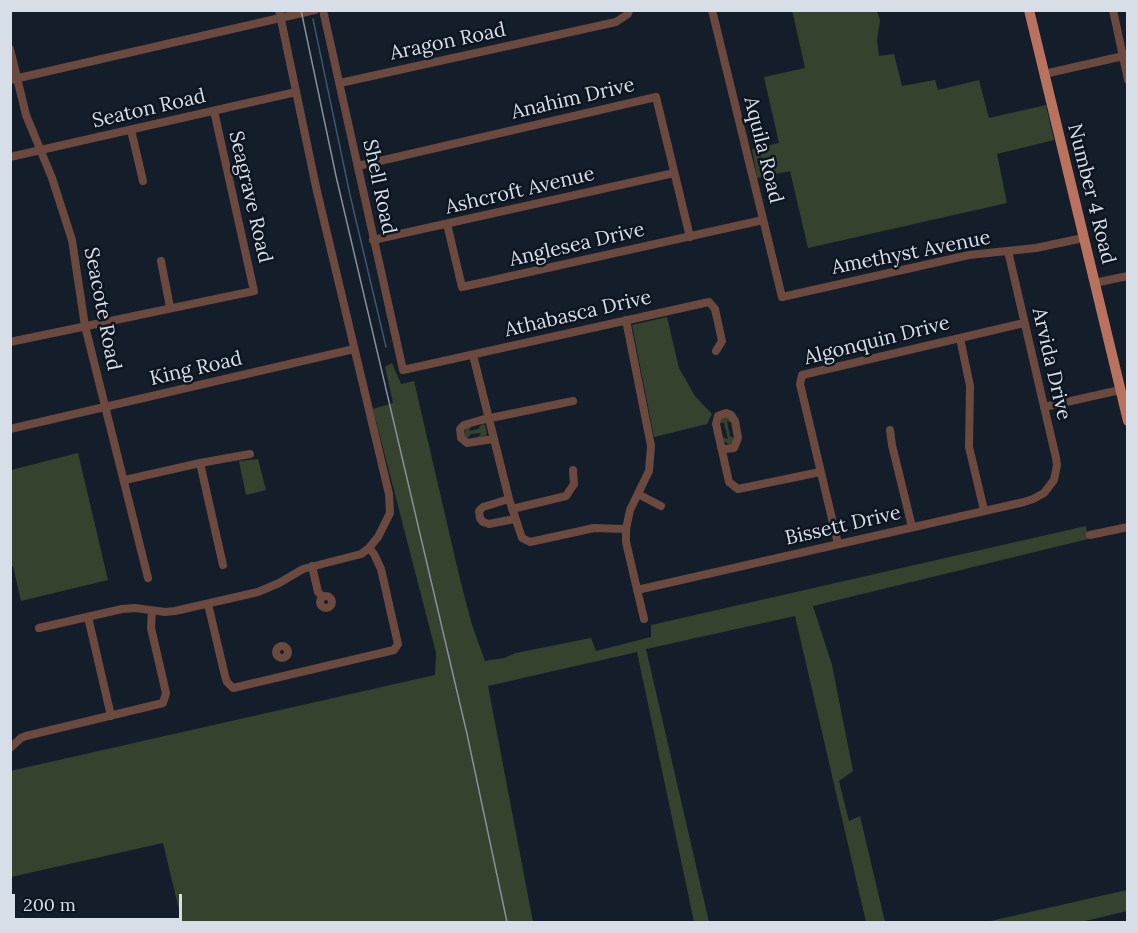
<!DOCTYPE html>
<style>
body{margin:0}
#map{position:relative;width:1138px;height:933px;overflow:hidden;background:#141e2a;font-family:Lora,serif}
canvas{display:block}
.frame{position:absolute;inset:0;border:12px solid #d8dee7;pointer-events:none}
.scale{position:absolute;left:12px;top:894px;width:170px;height:27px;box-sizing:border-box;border:3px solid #d8dee7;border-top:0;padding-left:8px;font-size:18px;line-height:21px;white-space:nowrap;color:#d8dee7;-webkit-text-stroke:4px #0c1520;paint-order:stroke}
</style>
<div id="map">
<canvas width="1138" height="933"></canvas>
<div class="frame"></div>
<div class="scale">200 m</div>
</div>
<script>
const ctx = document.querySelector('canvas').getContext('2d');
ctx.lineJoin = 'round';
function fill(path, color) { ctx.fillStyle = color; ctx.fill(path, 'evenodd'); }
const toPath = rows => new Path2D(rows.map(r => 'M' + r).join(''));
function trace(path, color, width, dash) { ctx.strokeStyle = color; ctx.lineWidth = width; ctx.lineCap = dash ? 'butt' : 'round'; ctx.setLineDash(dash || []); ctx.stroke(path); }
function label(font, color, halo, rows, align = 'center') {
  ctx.font = font + ' Lora,serif'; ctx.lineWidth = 5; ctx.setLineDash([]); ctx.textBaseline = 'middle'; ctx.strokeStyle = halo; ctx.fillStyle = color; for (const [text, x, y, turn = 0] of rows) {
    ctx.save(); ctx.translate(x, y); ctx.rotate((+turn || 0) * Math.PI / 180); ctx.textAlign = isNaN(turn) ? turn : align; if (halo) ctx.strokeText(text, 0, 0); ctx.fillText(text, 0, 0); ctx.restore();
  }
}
fill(toPath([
 [792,10,877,11,880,20,877,41,879,56,894,54,902,86,935,80,938,90,979,80,989,118,1046,105,1054,140,997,154,1007,203,808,248,790,171,757,178,752,149,779,143,764,77,805,68],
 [667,317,679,368,695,396,712,414,707,424,654,437,632,325],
 [392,363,401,384,414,381,459,575,472,625,485,661,504,658,516,653,591,638,596,651,651,637,651,625,1086,526,1088,539,813,606,832,665,853,771,839,781,849,821,860,816,885,922,866,922,795,616,646,649,709,922,694,922,637,652,488,686,533,922,182,922,163,843,11,877,10,771,435,675,436,653,373,409,393,403,385,367],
 [728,416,733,423,727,421,730,436,736,439,733,444,730,445,723,441,722,437,728,439,724,423,718,422,721,417],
 [482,424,485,425,487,434,485,436,478,437,481,433,471,434,467,439,464,435,466,428,471,426,469,431,478,429],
 [78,453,108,580,21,601,13,566,11,566,11,470],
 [258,459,266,490,246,495,239,461],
 [1127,890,1127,911,1081,922,986,922]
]), '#35422e');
trace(toPath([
 [313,19,350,195,386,347]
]), '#3a576e', 1.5);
trace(toPath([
 [323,10,403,370,709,302,715,309,722,341,716,351],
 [712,10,782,297,969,255,1036,248,1083,238],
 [1113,10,1128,80],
 [10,49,26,115,52,178,72,240,85,326,148,578],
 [1044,74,1128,55],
 [10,80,315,10],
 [340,83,616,22,628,14,629,10],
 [131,130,143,181],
 [10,157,296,92],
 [358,166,656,97,690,237],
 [447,224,462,287,763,220],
 [373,240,674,173],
 [161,261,170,307],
 [1094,283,1128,276],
 [626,320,651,446,649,471,630,510,626,529,626,542,644,619],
 [960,338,970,386,969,447,984,510],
 [10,342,254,291,214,111],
 [473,355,509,499,522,538,530,542,594,528,626,529],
 [1044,407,1120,390],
 [10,429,354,349],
 [890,430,892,445,912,527],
 [493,439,467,443,461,438,460,429,464,425,481,420,573,401],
 [721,447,725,449,734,448,738,438,735,421,731,415,726,413,718,416,716,424,729,482,738,489,820,472],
 [200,463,223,565],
 [125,480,200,463,250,454],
 [638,494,661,506],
 [509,499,483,507,479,511,480,518,483,522,489,524,514,519],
 [512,509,566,496,574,484,573,470],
 [1090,535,1128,527],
 [838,544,800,384,802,375,1024,323],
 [312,566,318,592,323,597],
 [637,590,1024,502,1033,499,1044,493,1054,480,1057,465,1056,458,1008,251],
 '320 602a6 6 0 1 1 12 0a6 6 0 1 1-12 0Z',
 [208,604,225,676,227,682,233,688,394,650,398,644,381,569,374,554,369,548],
 [88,617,111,716],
 [39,628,122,609,135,608,165,612,175,611,258,592,279,583,303,569,361,554,369,548,378,537,390,513,389,494,316,187,279,10],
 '276 652a6 6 0 1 1 12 0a6 6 0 1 1-12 0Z',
 [10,748,21,738,26,736,163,703,166,693,151,628,152,611]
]), '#6b493f', 8);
trace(toPath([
 [1029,10,1128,421]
]), '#b9725e', 10);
trace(toPath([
 [301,10,336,176,467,734,507,922]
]), '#878e99', 1.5);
label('20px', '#d8dee7', '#0c1520', [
 ["Aragon Road",448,42,-12],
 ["Anahim Drive",573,99,-13],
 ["Seaton Road",149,109,-13],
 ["Aquila Road",763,150,76],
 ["Shell Road",379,187,78],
 ["Ashcroft Avenue",520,191,-13],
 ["Number 4 Road",1091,194,76],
 ["Seagrave Road",250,197,77],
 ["Anglesea Drive",577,245,-13],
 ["Amethyst Avenue",911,253,-11],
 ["Seacote Road",102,309,79],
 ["Athabasca Drive",578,314,-13],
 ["Algonquin Drive",877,341,-14],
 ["Arvida Drive",1051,364,77],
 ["King Road",196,369,-13],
 ["Bissett Drive",843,526,-13]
]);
</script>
